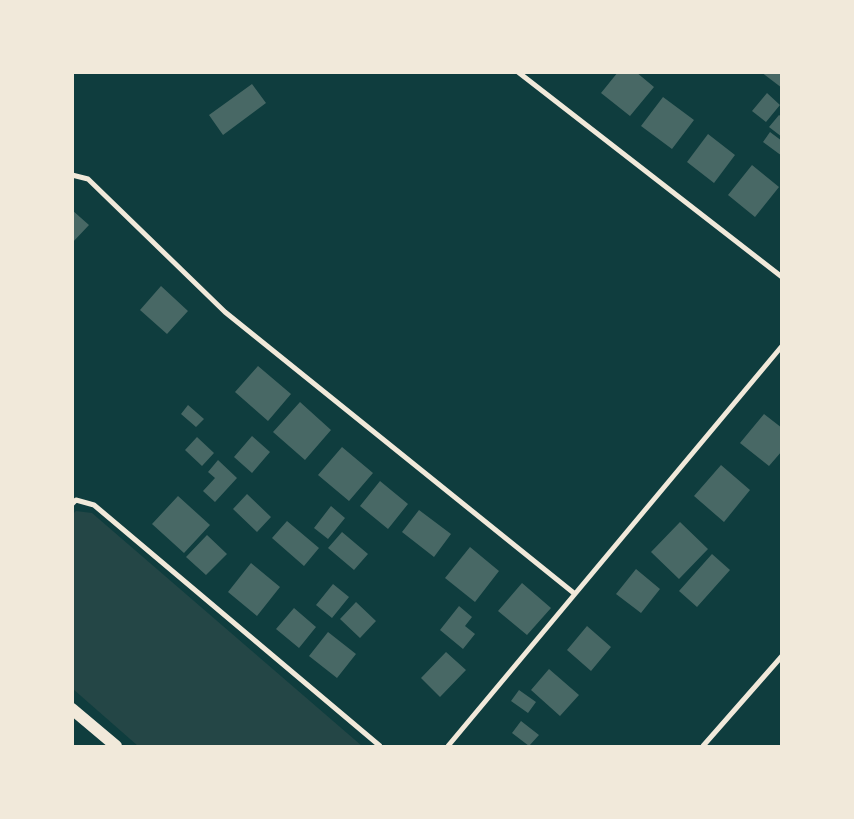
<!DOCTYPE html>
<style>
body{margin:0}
#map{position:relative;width:854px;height:819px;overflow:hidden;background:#0f3d3e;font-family:"PT Sans",sans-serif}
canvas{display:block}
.frame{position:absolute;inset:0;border:74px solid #f1e9da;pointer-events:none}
</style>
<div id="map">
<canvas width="854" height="819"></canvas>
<div class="frame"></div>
</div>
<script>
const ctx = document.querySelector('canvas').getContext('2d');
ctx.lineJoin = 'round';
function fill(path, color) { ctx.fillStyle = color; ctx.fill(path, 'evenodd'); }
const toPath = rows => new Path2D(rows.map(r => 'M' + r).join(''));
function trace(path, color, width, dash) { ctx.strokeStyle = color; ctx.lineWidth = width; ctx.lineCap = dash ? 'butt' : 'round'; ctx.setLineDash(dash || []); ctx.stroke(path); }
fill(toPath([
 [76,511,92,513,362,746,138,746,73,689,72,515]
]), '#244646');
fill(toPath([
 [618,72,636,72,654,87,630,116,601,93],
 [761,72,782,72,782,88],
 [252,84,266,103,223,135,209,115],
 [767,93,780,105,766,122,752,111],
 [663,97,694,120,672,149,641,126],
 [779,115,782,117,782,137,769,127],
 [770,132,782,141,782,156,763,142],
 [708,134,735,155,714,183,687,162],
 [752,165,779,187,755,217,728,195],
 [72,210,89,225,72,243],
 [161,286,188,311,167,334,140,310],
 [258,366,291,394,268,421,235,392],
 [300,402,331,430,305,460,273,432],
 [188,405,204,419,196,427,181,414],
 [764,414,782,428,782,451,769,466,740,443],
 [252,436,270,452,252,473,234,457],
 [197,437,214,453,202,466,185,450],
 [342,447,373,473,349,501,318,475],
 [218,460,237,478,215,502,203,491,215,478,208,472],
 [721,465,750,490,724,522,694,496],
 [380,481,408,504,388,529,360,506],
 [247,494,271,517,257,532,233,509],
 [178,496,210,525,184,553,152,524],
 [331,506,345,518,328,539,314,528],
 [419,510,451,534,434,557,402,532],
 [287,521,319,548,304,566,272,538],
 [680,522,708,549,679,579,651,552],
 [342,532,368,554,354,570,328,548],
 [207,535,227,554,206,575,186,557],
 [470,547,499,571,475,602,445,578],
 [712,554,730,570,697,607,679,591],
 [251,563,280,587,257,616,228,592],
 [636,569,660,589,641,613,616,594],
 [522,583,551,608,527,635,498,611],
 [333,584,349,597,332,618,316,605],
 [356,602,376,621,360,638,340,619],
 [459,606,472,617,465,626,475,634,463,649,440,630],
 [294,608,316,627,299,648,276,629],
 [587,626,611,647,591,671,567,650],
 [328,632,356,654,337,678,309,656],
 [446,652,466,670,440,697,421,678],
 [549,669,579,695,560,716,531,690],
 [519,690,536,702,528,713,511,701],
 [521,721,539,735,529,746,512,733]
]), '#486865');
trace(toPath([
 [518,72,782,277],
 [72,175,88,179,225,312,575,594],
 [72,504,76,500,94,505,380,746],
 [448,746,782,346],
 [703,746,782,656]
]), '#f1e9da', 5);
trace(toPath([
 [72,709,116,746]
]), '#f1e9da', 12);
</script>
